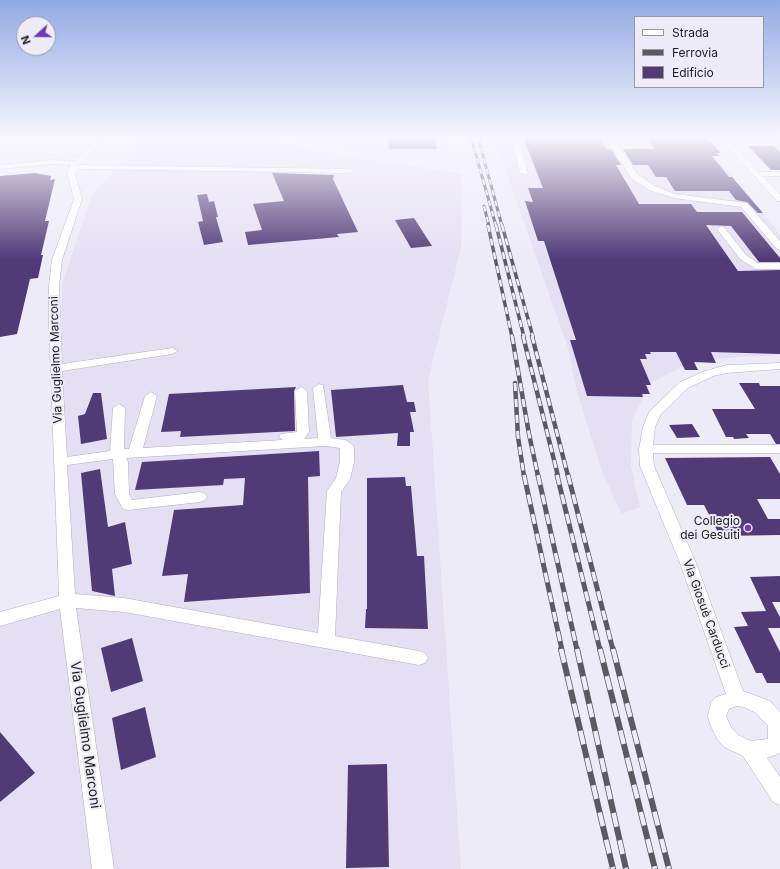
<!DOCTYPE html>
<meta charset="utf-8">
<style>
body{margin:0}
#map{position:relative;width:780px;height:869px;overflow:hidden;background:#eeebf8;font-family:Inter,sans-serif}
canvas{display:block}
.legend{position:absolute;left:634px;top:16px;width:130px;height:72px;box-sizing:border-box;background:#eeebf8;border:1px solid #9a97a1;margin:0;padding:5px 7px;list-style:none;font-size:12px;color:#1c1a1f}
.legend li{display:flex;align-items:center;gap:8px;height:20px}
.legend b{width:20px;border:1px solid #9a97a1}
.north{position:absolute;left:16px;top:16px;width:40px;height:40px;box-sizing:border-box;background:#eeebf8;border:1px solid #9a97a1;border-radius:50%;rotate:249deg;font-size:11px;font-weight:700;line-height:16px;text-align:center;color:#1c1a1f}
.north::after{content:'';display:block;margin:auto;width:14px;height:18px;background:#6b3ab2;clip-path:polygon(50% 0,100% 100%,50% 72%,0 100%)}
</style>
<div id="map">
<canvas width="780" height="869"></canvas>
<ul class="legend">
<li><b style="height:5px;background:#fff"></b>Strada</li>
<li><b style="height:5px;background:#5c5a61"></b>Ferrovia</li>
<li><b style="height:11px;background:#503b77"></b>Edificio</li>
</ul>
<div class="north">N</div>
</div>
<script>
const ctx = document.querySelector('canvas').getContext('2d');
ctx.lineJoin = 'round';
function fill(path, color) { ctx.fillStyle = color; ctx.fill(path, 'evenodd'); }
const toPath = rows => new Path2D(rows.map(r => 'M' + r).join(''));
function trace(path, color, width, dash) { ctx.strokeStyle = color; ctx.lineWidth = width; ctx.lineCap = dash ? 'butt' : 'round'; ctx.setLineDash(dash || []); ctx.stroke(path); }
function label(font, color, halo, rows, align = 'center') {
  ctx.font = font + ' Inter,sans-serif'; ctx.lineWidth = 4; ctx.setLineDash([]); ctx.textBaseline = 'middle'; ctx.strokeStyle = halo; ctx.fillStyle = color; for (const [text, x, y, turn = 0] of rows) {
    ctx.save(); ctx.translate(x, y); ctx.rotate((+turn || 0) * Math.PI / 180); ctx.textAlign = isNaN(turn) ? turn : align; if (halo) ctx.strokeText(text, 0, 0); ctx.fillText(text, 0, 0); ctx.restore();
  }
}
fill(toPath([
 [289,137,447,137,452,158,400,159,319,146],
 [494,137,700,137,780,234,780,355,726,358,688,364,652,382,632,419,631,466,640,507,622,514,602,472,576,388,568,348],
 [144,138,253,139,462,174,461,248,428,380,461,869,0,869,0,617,62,595,62,284,92,195]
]), '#e5dff4');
fill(toPath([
 [388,137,435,137,437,149,389,149],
 [523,137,599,137,606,149,611,149,621,165,616,165,639,204,691,204,697,212,742,212,780,258,780,262,759,262,731,226,706,225,738,271,780,270,780,354,711,352,716,363,694,362,698,370,685,370,676,352,650,352,651,354,645,354,647,359,640,359,651,385,646,385,650,394,642,394,643,397,587,396,570,340,576,340,544,241,538,241,525,201,533,202,528,188,543,188],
 [646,137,707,137,721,153,717,153,720,156,712,156,729,177,732,177,763,213,758,213,747,202,736,200,729,191,675,191,666,177,656,177,648,165,633,165,623,149,655,149],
 [748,146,774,146,780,152,780,170,771,170],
 [35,173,51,176,50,180,55,179,45,221,49,221,41,255,43,255,38,278,30,279,17,334,0,337,0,176],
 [272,173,334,175,333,179,358,232,337,234,339,237,248,245,245,232,262,230,253,204,284,201],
 [207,194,209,202,214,201,218,217,216,217,223,242,204,245,198,222,203,221,197,195],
 [414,218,432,246,411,248,395,220],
 [739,383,759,383,760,386,780,386,780,444,776,444,770,434,746,434,749,438,734,439,733,437,726,437,712,409,755,409],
 [403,385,407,402,414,402,416,412,410,412,414,432,410,432,410,446,397,446,398,433,336,437,331,390],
 [296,387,294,391,295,431,180,437,181,431,161,432,169,394],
 [93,393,101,393,107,439,81,444,78,416,85,414],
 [692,424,700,437,677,438,669,425],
 [319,451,320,476,308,477,310,593,184,602,188,574,162,576,174,510,243,505,245,478,224,479,223,485,135,490,142,462],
 [770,457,780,474,780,499,757,499,768,519,780,519,780,535,720,536,704,505,687,505,665,458],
 [100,469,108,527,125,522,132,564,112,569,115,596,92,591,81,473],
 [405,477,406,486,411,486,417,556,424,556,428,629,365,628,366,609,367,609,367,478],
 [780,576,780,602,772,602,780,617,780,628,768,628,780,652,780,683,767,683,762,673,756,673,734,627,748,626,741,612,766,611,750,577],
 [132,638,143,681,111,692,101,648],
 [145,707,156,757,121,770,112,718],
 [0,732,35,773,0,802],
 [387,764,389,867,346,868,348,765]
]), '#503b77');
const minor = toPath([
 [99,137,106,137,79,165,350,169,354,171,350,173,77,169,75,173,82,199,62,260,59,286,62,364,172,348,178,351,172,354,62,371,67,457,110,451,113,408,119,404,125,408,124,449,129,449,145,396,151,392,157,396,143,448,283,440,279,437,281,434,297,432,295,391,301,387,307,391,309,432,304,439,318,438,313,388,319,384,323,385,331,438,346,440,354,446,354,462,350,479,341,492,335,636,419,651,425,653,428,658,425,663,419,665,124,612,76,608,114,869,92,869,60,609,0,626,0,612,59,596,49,324,49,286,52,260,74,199,67,173,71,165,52,164,0,169,0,165,52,160,74,161,99,137],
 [325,446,340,448,340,462,336,478,327,491,318,633,124,598,75,594,67,465,113,459,115,494,123,509,128,510,200,502,205,500,207,497,205,494,200,492,132,500,129,494,128,462,126,458,325,446],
 [511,137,518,137,528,173,527,175,520,173,511,137],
 [612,137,620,137,616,141,617,143,637,174,655,186,675,194,747,203,780,241,780,250,777,249,741,207,674,198,649,190,631,178,609,143,608,140,612,137],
 [719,137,726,137,730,141,780,141,780,145,734,145,759,172,780,172,780,176,763,176,780,194,780,201,777,201,719,137],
 [721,226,724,227,746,255,758,263,780,263,780,269,756,269,740,259,717,229,721,226],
 [780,363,780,369,727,373,713,376,688,388,661,414,655,427,653,445,780,445,780,453,653,453,654,466,696,563,743,691,770,701,780,712,780,753,767,758,780,777,780,805,773,802,743,756,724,747,717,739,710,724,708,716,711,702,716,697,726,694,680,563,640,466,639,449,643,427,649,412,680,382,705,371,727,365,780,363],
 [737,706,744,707,756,713,768,726,768,739,751,741,738,735,731,727,726,716,729,709,737,706]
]);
trace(minor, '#b1aebb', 1);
fill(minor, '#fff');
const railFar4 = toPath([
 [471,137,496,226],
 [478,137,502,226],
 [484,206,489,226]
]);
const railFar3 = toPath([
 [488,225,512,337],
 [496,225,524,337],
 [502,225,533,337]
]);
const railFar2 = toPath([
 [512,336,529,434,538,476],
 [523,336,558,476],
 [532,336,568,476],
 [515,383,518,437,524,476]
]);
const railFar1 = toPath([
 [524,475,562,650],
 [538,475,577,650],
 [557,475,600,650],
 [568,475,613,650]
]);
const rail = toPath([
 [561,649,613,869],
 [577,649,626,869],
 [600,649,655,869],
 [613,649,669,869]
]);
trace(railFar4, '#5c5a61', 3);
trace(railFar3, '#5c5a61', 3.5);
trace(railFar2, '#5c5a61', 4.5);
trace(railFar1, '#5c5a61', 5);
trace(rail, '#5c5a61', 6);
trace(railFar4, '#eeebf8', 2, [5.5]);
trace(railFar3, '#eeebf8', 2.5, [7]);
trace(railFar2, '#eeebf8', 3, [8]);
trace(railFar1, '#eeebf8', 3.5, [10]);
trace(rail, '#eeebf8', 4.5, [14]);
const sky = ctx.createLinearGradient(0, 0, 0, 259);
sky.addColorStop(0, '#91aae4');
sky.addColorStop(0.53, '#f7f6fc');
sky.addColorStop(1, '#f7f6fc00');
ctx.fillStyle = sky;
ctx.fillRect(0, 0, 780, 259);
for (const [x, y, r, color] of [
 [748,528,4,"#6b3ab2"]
]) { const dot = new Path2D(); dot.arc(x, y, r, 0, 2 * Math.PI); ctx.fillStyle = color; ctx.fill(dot); trace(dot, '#eeebf8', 1.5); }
label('12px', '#1c1a1f', '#eeebf8', [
 ["Via Guglielmo Marconi",56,360,-92],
 ["Via Giosuè Carducci",706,614,70]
]);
label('12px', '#1c1a1f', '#eeebf8', [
 ["Collegio",740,521],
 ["dei Gesuiti",740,535]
], 'right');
label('14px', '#1c1a1f', '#eeebf8', [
 ["Via Guglielmo Marconi",85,735,82]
]);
</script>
